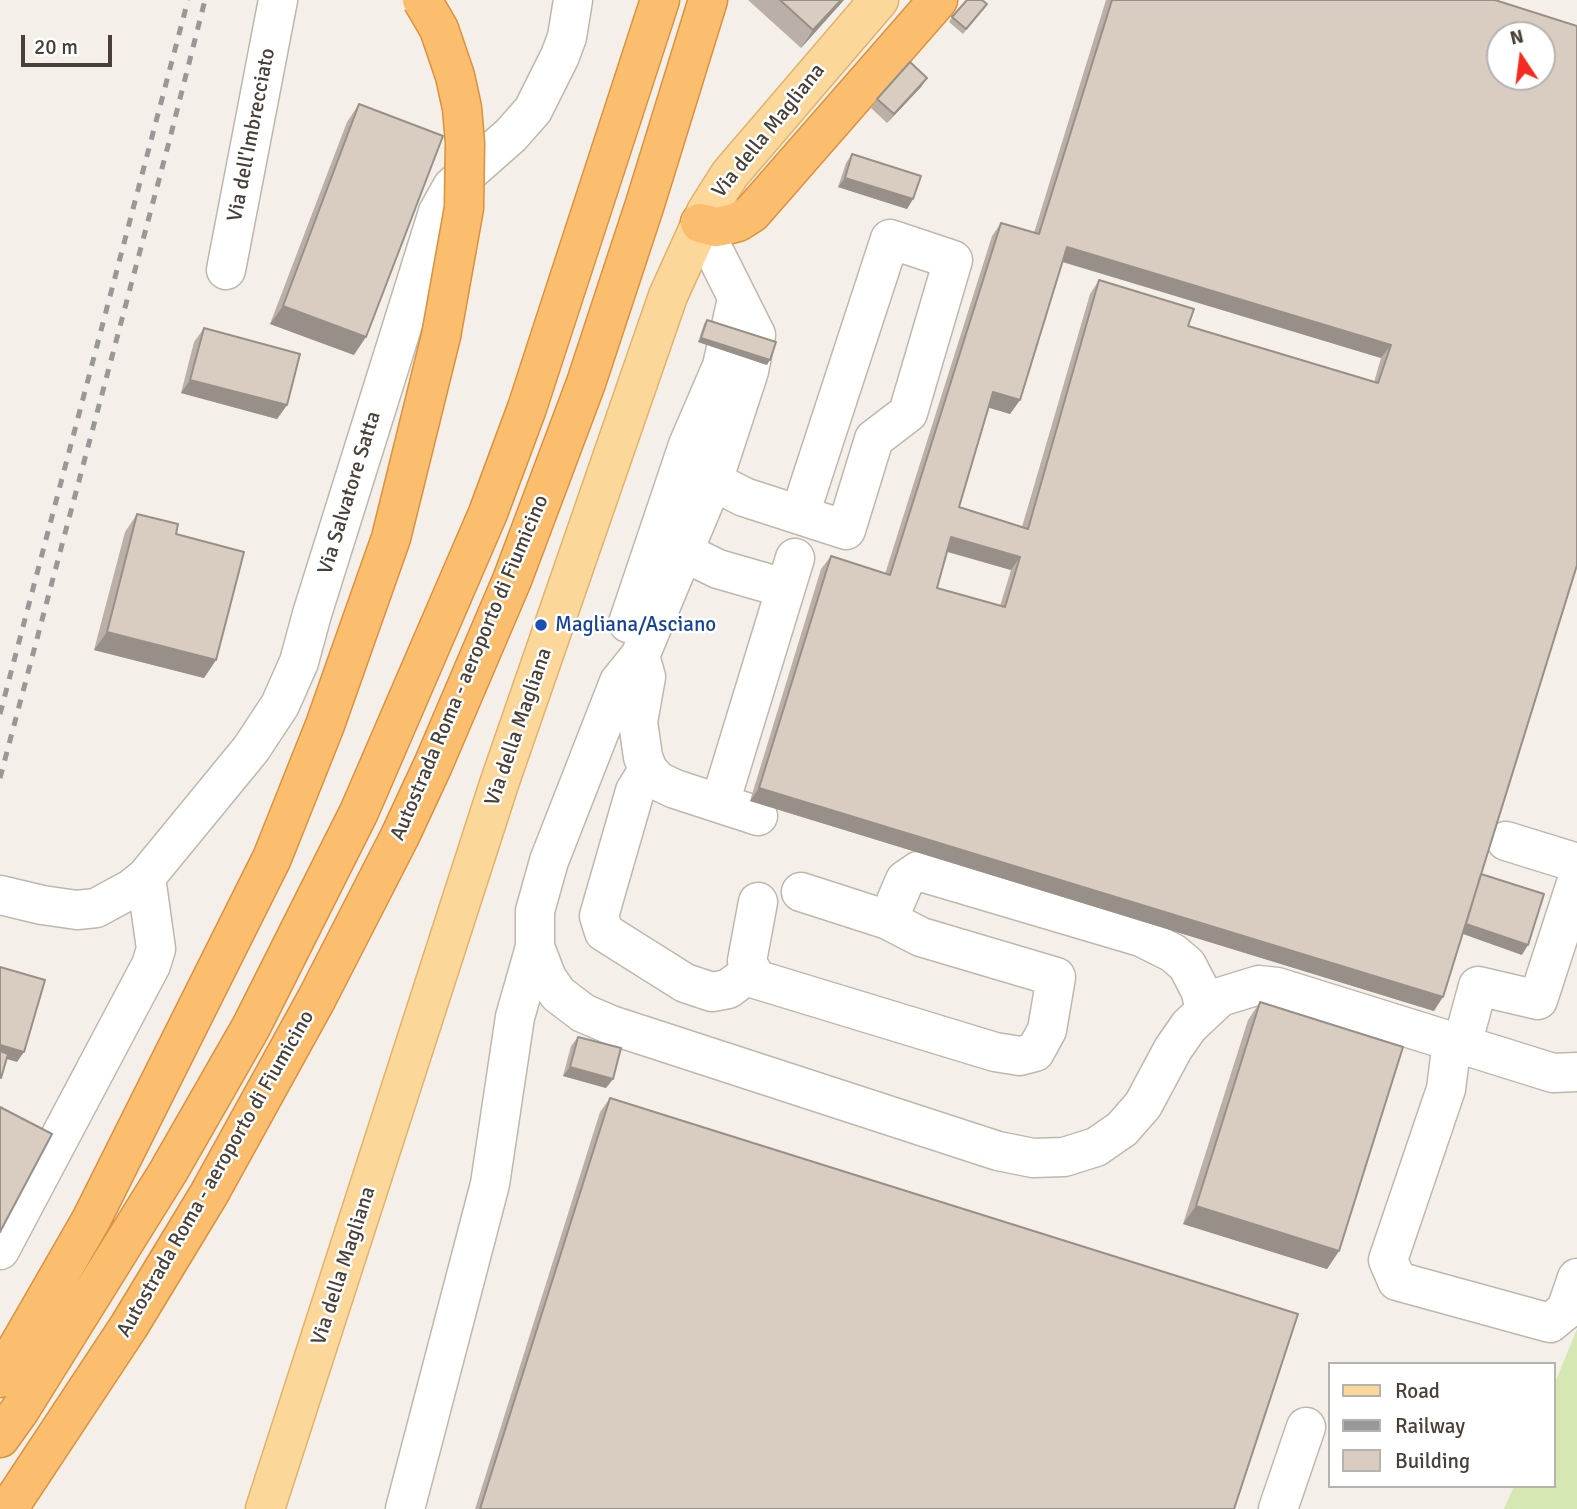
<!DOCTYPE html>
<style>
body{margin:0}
#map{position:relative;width:1577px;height:1509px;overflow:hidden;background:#f4f0e9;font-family:Signika,sans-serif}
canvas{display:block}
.legend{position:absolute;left:1328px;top:1362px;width:228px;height:126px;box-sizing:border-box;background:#fff;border:2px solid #b6b3af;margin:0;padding:9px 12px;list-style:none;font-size:21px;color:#484038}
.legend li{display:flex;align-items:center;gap:14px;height:35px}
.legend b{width:35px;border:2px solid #b6b3af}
.north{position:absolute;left:1486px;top:21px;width:70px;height:70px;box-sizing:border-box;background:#fff;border:2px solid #b6b3af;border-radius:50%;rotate:347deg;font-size:19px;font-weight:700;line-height:28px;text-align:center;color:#484038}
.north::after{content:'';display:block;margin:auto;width:24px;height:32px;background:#f62a1f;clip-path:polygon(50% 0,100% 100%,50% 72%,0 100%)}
.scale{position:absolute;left:21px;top:35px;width:91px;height:32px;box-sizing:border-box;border:4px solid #484038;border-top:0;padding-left:9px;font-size:21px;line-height:24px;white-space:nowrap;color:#484038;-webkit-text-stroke:5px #fff;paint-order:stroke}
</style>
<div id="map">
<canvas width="1577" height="1509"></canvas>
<ul class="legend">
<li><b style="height:9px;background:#fcd79a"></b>Road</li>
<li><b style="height:9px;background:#989898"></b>Railway</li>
<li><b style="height:19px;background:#d9cdc2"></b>Building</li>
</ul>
<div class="north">N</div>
<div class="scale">20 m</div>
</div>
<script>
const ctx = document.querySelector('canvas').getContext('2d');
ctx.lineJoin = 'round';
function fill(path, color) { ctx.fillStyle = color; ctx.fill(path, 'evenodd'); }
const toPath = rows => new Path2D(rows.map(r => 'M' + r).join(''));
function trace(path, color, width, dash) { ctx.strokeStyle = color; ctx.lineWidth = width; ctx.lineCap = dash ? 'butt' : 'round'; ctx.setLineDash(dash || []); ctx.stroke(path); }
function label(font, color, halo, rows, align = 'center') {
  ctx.font = font + ' Signika,sans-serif'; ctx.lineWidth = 5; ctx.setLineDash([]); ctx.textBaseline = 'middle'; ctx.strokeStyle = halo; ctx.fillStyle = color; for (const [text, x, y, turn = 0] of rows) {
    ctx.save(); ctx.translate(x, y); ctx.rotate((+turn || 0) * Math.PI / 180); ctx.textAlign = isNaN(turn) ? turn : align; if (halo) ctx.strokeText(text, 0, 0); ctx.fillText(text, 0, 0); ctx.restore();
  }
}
fill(toPath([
 [1577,1329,1577,1509,1504,1509,1514,1486,1554,1486,1554,1385]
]), '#d5e7b3');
const minor = toPath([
 [226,270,278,0],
 [688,445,703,471,713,481,744,497,846,530,874,439,908,413,953,260,890,239,800,514],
 [671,532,675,543,683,552,718,569,784,588],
 [628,623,688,445,722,366,737,299],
 [640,656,646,677,638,722,643,757,648,770,658,781,675,789,758,816],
 [648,770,635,791,599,916,604,932,685,983,712,992,728,989,752,971],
 [720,803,795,558],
 [1506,841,1577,863],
 [801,892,888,920,905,880,918,871,1141,937,1173,953,1187,965,1200,990,1205,1009],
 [0,895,42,905,77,910,96,908,131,889,146,877,251,749,280,705,299,662,312,614,438,212,452,187,511,135,533,110,560,56,567,37,573,0],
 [758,902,747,961,755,979,995,1052,1020,1056,1035,1052,1047,1030,1056,977,921,937,888,920],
 [535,947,547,978,558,994,583,1013,611,1025,998,1151,1033,1158,1064,1157,1096,1147,1122,1129,1143,1105,1173,1049,1189,1026,1220,997,1259,985,1277,987,1553,1073,1577,1072],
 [1452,1042,1446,1089,1388,1260,1397,1281,1550,1323,1566,1310,1577,1278],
 [1462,1045,1478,986,1538,1000,1577,880],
 [0,1250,151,965,156,949,146,877],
 [405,1509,490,1184,515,1017,535,947,535,911,549,861,619,682,640,656,713,481,749,371,756,335,700,223],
 [1278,1509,1306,1427]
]);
const major = toPath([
 [265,1509,499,784,668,296,706,212,730,174,879,0]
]);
const highway = toPath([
 [700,223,716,227,726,225,738,222,752,213,938,0],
 [0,1378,91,1220,272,858,325,725,391,538,441,336],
 [0,1438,20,1410,168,1172,251,1027,359,812,488,513,527,408,660,0],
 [8,1509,129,1326,209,1194,317,998,400,836,433,765,512,580,586,383,645,204,708,0]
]);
trace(minor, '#c0b7ac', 41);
trace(major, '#e2b26a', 41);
trace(highway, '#db913d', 41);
trace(minor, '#fff', 38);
trace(major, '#fcd79a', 38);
trace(highway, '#fbbe6e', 38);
trace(toPath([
 [0,714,188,0],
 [0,778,169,142,205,0]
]), '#989898', 5, [9, 9]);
const highwayBridge = toPath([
 [422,0,439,29,455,76,462,108,465,143,464,208,441,336]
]);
trace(highwayBridge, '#db913d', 41, []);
trace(highwayBridge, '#fbbe6e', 38);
fill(toPath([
 [748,0,844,0,801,48],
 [1106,0,1495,0,1481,874,1522,955,1463,934,1434,1011,750,801,821,569,831,556,885,574,992,236,1001,223,1034,233],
 [1062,262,1381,358,1374,382,1188,326,1099,280,1090,294,1022,527,959,507,989,407,1010,414,1020,400],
 [947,552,1011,570,1000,606,937,588],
 [987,4,963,34,949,22,952,17],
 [927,78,921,87,887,123,871,108,877,99],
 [359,104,354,355,270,324,347,122],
 [852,154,913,199,907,209,838,187,846,163],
 [707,320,767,365,698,342,704,324],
 [204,328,287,405,277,419,181,393,194,342],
 [137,514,216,660,204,678,94,650,125,532],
 [1260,1002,1339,1251,1327,1269,1183,1224,1248,1020],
 [578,1037,613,1079,606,1088,563,1076,571,1046],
 [610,1098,1234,1509,475,1509,600,1112]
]), '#bbb0a7');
fill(toPath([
 [841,0,844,0,801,48,813,30],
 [927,78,921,87,887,123,894,114],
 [845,178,913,199,907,209,838,187],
 [1067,247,1391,345,1381,358,1057,260],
 [283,306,366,337,354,355,270,324],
 [701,338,770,360,767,365,698,342],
 [190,380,287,405,277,419,181,393],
 [993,392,1020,400,1010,414,983,406],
 [951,537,1020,557,1011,570,942,550],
 [107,632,216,660,204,678,94,650],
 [759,788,1443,997,1434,1011,750,801],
 [1465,923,1528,945,1522,955,1458,932],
 [0,1045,24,1052,17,1062,0,1057],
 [570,1067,613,1079,606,1088,563,1076],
 [1196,1206,1339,1251,1327,1269,1183,1224]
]), '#989088');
const building = toPath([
 [780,0,841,0,813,30,780,0],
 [967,0,982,0,987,4,966,29,952,17,967,0],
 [1112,0,1495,0,1577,26,1577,565,1443,997,759,788,831,556,890,575,1001,223,1039,234,1112,0],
 [1500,35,1542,35,1542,77,1500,77,1500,35],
 [1067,247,1391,345,1378,383,1188,326,1194,309,1099,280,1028,529,959,507,993,392,1020,400,1067,247],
 [951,537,1020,557,1005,607,937,588,951,537],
 [910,62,927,78,894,114,877,99,910,62],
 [359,104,443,136,366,337,283,306,359,104],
 [852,154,921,176,913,199,845,178,852,154],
 [707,320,776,342,770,360,701,338,707,320],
 [204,328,300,354,287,405,190,380,204,328],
 [137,514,178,524,176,534,244,552,216,660,107,632,137,514],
 [1481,874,1544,894,1528,945,1466,924,1481,874],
 [0,967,45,980,24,1052,0,1045,0,967],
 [1260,1002,1403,1047,1339,1251,1196,1206,1260,1002],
 [578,1037,621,1048,613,1079,570,1067,578,1037],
 [0,1051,8,1054,1,1078,0,1077,0,1051],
 [610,1098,1298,1314,1234,1509,480,1509,610,1098],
 [0,1107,52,1134,0,1232,0,1107]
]);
fill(building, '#d9cdc2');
trace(building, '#989088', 2);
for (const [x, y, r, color] of [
 [541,625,7,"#1a4fb4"]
]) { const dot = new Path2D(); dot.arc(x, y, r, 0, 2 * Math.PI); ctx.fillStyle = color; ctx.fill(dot); trace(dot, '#fff', 2.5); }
label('21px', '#484038', '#fff', [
 ["Via della Magliana",769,131,-51],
 ["Via dell'Imbrecciato",252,135,-79],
 ["Via Salvatore Satta",350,493,-73],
 ["Autostrada Roma - aeroporto di Fiumicino",470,668,-67],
 ["Via della Magliana",519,727,-71],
 ["Autostrada Roma - aeroporto di Fiumicino",216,1174,-60],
 ["Via della Magliana",344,1266,-72]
]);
label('21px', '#164399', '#fff', [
 ["Magliana/Asciano",555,625]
], 'left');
</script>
